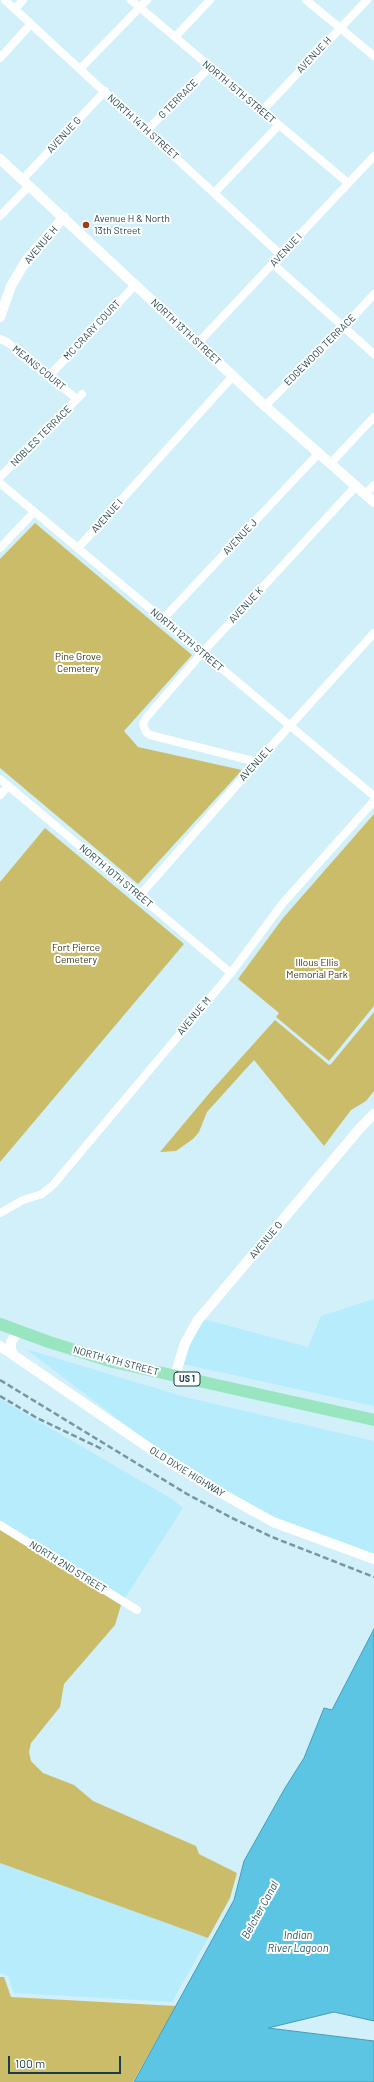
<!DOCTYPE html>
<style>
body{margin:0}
#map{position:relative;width:374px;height:2082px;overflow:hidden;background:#d1f0fa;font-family:Barlow,sans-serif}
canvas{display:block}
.scale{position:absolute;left:8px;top:2056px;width:113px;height:18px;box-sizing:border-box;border:2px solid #1b3d47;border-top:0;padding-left:5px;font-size:12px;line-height:14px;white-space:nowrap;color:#1b3d47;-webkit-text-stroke:3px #fff;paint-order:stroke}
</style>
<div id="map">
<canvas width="374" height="2082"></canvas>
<div class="scale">100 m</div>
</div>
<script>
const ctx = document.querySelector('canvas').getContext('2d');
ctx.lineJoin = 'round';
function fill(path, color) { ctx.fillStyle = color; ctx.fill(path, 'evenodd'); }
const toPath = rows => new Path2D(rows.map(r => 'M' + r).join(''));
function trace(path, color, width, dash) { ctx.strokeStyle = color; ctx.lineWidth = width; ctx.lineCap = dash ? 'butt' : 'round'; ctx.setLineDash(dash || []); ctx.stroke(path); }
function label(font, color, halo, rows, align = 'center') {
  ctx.font = font + ' Barlow,sans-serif'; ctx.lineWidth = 4; ctx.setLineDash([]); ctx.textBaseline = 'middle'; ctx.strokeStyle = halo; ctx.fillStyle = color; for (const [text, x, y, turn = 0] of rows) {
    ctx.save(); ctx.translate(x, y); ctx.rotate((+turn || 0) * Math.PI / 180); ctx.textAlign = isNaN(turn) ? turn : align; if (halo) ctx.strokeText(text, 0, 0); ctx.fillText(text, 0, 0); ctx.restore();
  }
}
fill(toPath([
 [374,1299,374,1406,183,1364,192,1340,203,1319,308,1347,321,1316],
 [26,1349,185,1397,374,1441,374,1554,275,1518,223,1490,161,1452],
 [0,1399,172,1499,183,1508,125,1598,0,1521],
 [0,1863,208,1938,172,2002,14,1993,8,1976,0,1973]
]), '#b7ecfc');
fill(toPath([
 [35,523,192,655,124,731,138,747,242,770,138,884,0,768,0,559],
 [374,814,374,1006,329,1061,276,1017,279,1013,238,979,283,918],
 [45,828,184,944,0,1162,0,882],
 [374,1012,374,1091,366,1101,351,1110,324,1146,254,1060,207,1112,199,1132,193,1139,176,1151,160,1152,212,1090,275,1020,329,1065,331,1064],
 [0,1530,121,1605,115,1625,64,1684,60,1707,31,1743,29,1752,31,1761,43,1773,74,1785,93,1801,196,1846,199,1854,237,1873,230,1898,208,1938,0,1863],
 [0,1977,4,1977,11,1997,176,2006,133,2082,0,2082]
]), '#cbbc6a');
const water = toPath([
 [374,1629,374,2021,334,2012,268,2028,374,2041,374,2082,134,2082,234,1900,244,1861,285,1788,304,1758,324,1708,332,1710,374,1629]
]);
fill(water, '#5bc5e3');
trace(water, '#489cb4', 1);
trace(toPath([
 [5,0,281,255],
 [131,0,348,183],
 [306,0,374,56],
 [15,9,23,0],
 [175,37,210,0],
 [0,58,31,24],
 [80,69,147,0],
 [262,111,367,0],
 [147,130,210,67],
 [23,179,105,91],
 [215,192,279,125],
 [0,216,29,186],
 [273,264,374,354],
 [0,339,7,342,77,399],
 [198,343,374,156],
 [49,376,136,284],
 [265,406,343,328,374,294],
 [330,464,374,417],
 [0,477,82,394],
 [0,483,374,796],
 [365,495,374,485],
 [0,548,34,512],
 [78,548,233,376],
 [162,620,318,454],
 [257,762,150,735,146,732,143,724,146,718,202,653,356,486],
 [0,779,231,973],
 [0,795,8,786],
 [140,895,257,762,374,633],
 [0,1213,23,1200,42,1194,53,1185,231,973,283,903,374,801],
 [0,1525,137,1610]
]), '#fff', 8);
trace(toPath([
 [0,159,265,406,374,502],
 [0,317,11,286,27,259,64,217],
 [0,1346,174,1465,221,1493,273,1522,374,1559],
 [14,1355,11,1350,11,1342,18,1331],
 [175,1376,185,1343,198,1320,361,1127,374,1114]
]), '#fff', 10);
trace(toPath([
 [0,1324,49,1342,113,1362,374,1420]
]), '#98e5c0', 12);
trace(toPath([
 [0,1380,187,1494,232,1518,272,1537,374,1577],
 [0,1396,37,1418,104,1450]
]), '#7697a1', 2.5, [6, 3]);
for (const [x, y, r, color] of [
 [86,225,4,"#a13b13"]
]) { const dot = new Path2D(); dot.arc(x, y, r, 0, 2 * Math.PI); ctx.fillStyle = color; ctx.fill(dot); trace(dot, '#fff', 1.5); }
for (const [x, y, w] of [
 [187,1379,26]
]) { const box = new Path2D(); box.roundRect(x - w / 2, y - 7, w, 14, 3); ctx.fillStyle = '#fff'; ctx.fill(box); trace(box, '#1b3d47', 1); }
label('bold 9px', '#1b3d47', null, [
 ["US 1",187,1379]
]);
label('10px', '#1b3d47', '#fff', [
 ["AVENUE H",314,55,-47],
 ["NORTH 15TH STREET",239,92,40],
 ["G TERRACE",178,99,-45],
 ["NORTH 14TH STREET",143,127,42],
 ["AVENUE G",64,135,-47],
 ["AVENUE H",41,245,-50],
 ["AVENUE I",286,250,-47],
 ["MC CRARY COURT",92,330,-47],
 ["NORTH 13TH STREET",186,332,43],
 ["EDGEWOOD TERRACE",320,350,-45],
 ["MEANS COURT",39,368,39],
 ["NOBLES TERRACE",41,436,-45],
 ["AVENUE I",107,516,-48],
 ["AVENUE J",240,537,-47],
 ["AVENUE K",246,605,-47],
 ["NORTH 12TH STREET",187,640,40],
 ["AVENUE L",256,763,-48],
 ["NORTH 10TH STREET",116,876,40],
 ["AVENUE M",194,1016,-50],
 ["AVENUE O",266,1240,-50],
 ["NORTH 4TH STREET",116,1361,15],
 ["OLD DIXIE HIGHWAY",187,1472,32],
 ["NORTH 2ND STREET",68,1567,32]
]);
label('10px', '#1b3d47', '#fff', [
 ["Avenue H & North",94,219],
 ["13th Street",94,231]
], 'left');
label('10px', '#37310c', '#fff', [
 ["Pine Grove",78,657],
 ["Cemetery",78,669],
 ["Fort Pierce",76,948],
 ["Cemetery",76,960],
 ["Illous Ellis",317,963],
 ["Memorial Park",317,975]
]);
label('italic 11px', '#285663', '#fff', [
 ["Belcher Canal",260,1910,-61],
 ["Indian",298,1935],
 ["River Lagoon",298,1948]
]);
</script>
